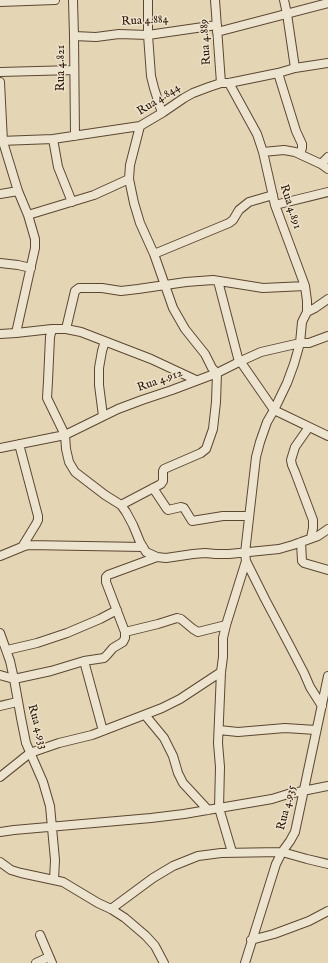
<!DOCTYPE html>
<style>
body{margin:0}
canvas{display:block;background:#e4d5b5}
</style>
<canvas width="328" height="963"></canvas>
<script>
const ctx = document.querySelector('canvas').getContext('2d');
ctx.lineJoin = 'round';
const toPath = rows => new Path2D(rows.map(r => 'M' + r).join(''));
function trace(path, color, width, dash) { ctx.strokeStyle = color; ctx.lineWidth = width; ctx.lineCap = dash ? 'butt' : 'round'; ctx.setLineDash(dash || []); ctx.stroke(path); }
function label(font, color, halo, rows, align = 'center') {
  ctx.font = font + ' "IM FELL English",serif'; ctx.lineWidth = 3; ctx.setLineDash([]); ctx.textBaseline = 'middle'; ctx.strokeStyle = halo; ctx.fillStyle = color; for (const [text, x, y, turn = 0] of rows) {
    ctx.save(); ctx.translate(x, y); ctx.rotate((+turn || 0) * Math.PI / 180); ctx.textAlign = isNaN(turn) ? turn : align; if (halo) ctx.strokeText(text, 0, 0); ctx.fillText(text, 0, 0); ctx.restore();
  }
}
const street = toPath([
 [73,0,74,36,75,136],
 [148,0,148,35,151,76,154,88,162,113],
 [215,0,221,83],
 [284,0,287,14,295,68],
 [0,2,55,0],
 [217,32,328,3],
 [74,36,96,37,119,34,148,35,217,25],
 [0,72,74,70],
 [278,73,296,131,302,144,302,148,300,154],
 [0,82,3,142,18,191,28,215,35,239,35,248,16,333],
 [229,83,257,134,263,152,275,205,305,286,307,301,307,312,302,322,300,343,294,364,287,383,274,410,267,422,260,442,256,457,245,553,246,561,265,599,291,648,304,673,310,687,322,706],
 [53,139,58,167,72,202],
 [0,141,53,139,140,126,162,113,184,98,193,93,209,87,221,83,229,83,278,73,295,68,328,63],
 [263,152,284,150,295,152,321,164,328,169],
 [321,164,328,157],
 [0,194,18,191],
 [275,205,328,192],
 [28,215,94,195,129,179],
 [154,254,229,223,233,220,239,210,249,202,273,195],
 [0,263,18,265,31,268],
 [218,281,238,358,274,410,328,436],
 [307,312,315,308,328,299],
 [52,329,50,337,48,381,47,398,65,435,66,449,69,462,75,472,105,495,121,505,126,512,133,525,140,542,146,552,157,557,166,558,193,554,205,553,216,554,229,554,279,549,293,545,318,536,328,529],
 [66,329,75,291,79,288,102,288,121,291,138,289,186,282,213,280,263,288,305,286],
 [0,334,16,333,52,329,66,329,81,332,151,359,196,380],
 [103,416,99,385,99,368,102,351,105,341],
 [309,427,295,447,291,460,292,465,295,472,313,520,313,528,311,538],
 [19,444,38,516,38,520,36,524,22,547],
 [0,448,65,435,118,409,142,400,172,390,217,373,241,361,261,352,300,343,309,343,328,336],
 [153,488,167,509,168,510,181,507,184,508,192,521,223,516,249,516],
 [121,505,161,484,163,481,163,471,164,469,201,453,206,449,213,429,216,402,217,373,212,368,205,354,185,329,173,308,154,254,140,223,134,203,129,179,130,165,140,126],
 [301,542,302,561,304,563,328,570],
 [0,556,22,547,28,545,143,547],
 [125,632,158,624,177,618,181,619,193,629,198,632,226,625],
 [0,633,10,661,14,679,21,718,26,743,43,782,50,806,55,860,54,880],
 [7,650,37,643,67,633,100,619,117,610],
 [84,661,103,731],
 [0,675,14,679,51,671,84,661,104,658,107,655,113,648,123,642,125,638,125,632,106,582,106,577,108,575,157,557],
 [0,706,17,702],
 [145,715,164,738,173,756,178,773,183,783,208,810],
 [219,730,238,732,285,728,316,730],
 [0,777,30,753,59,743,92,735,162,708,180,699,221,672],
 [0,832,14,830,151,818,184,814,272,799,288,794,328,786],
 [232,852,219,808,220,767,218,743,221,672,223,657,223,638,226,625,246,561],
 [0,862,11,870,21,873,63,882,98,903,111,909,125,918,146,936,155,946,164,963],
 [111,909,153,878,173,866,198,856,221,853,282,852,307,859,328,864],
 [40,935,52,963],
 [251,940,274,934,309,921,328,911],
 [36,963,49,957],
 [245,963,276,864,282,852,290,841,295,832,328,676]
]);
trace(street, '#5c4731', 10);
trace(street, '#ede4cf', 8);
label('12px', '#2e1805', '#ede4cf', [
 ["Rua 4.884",145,21,-3],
 ["Rua 4.889",206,42,-94],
 ["Rua 4.821",62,68,-90],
 ["Rua 4.844",159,100,-33],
 ["Rua 4.891",290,207,72],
 ["Rua 4.912",160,381,-20],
 ["Rua 4.933",37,727,74],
 ["Rua 4.935",287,808,-76]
]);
</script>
